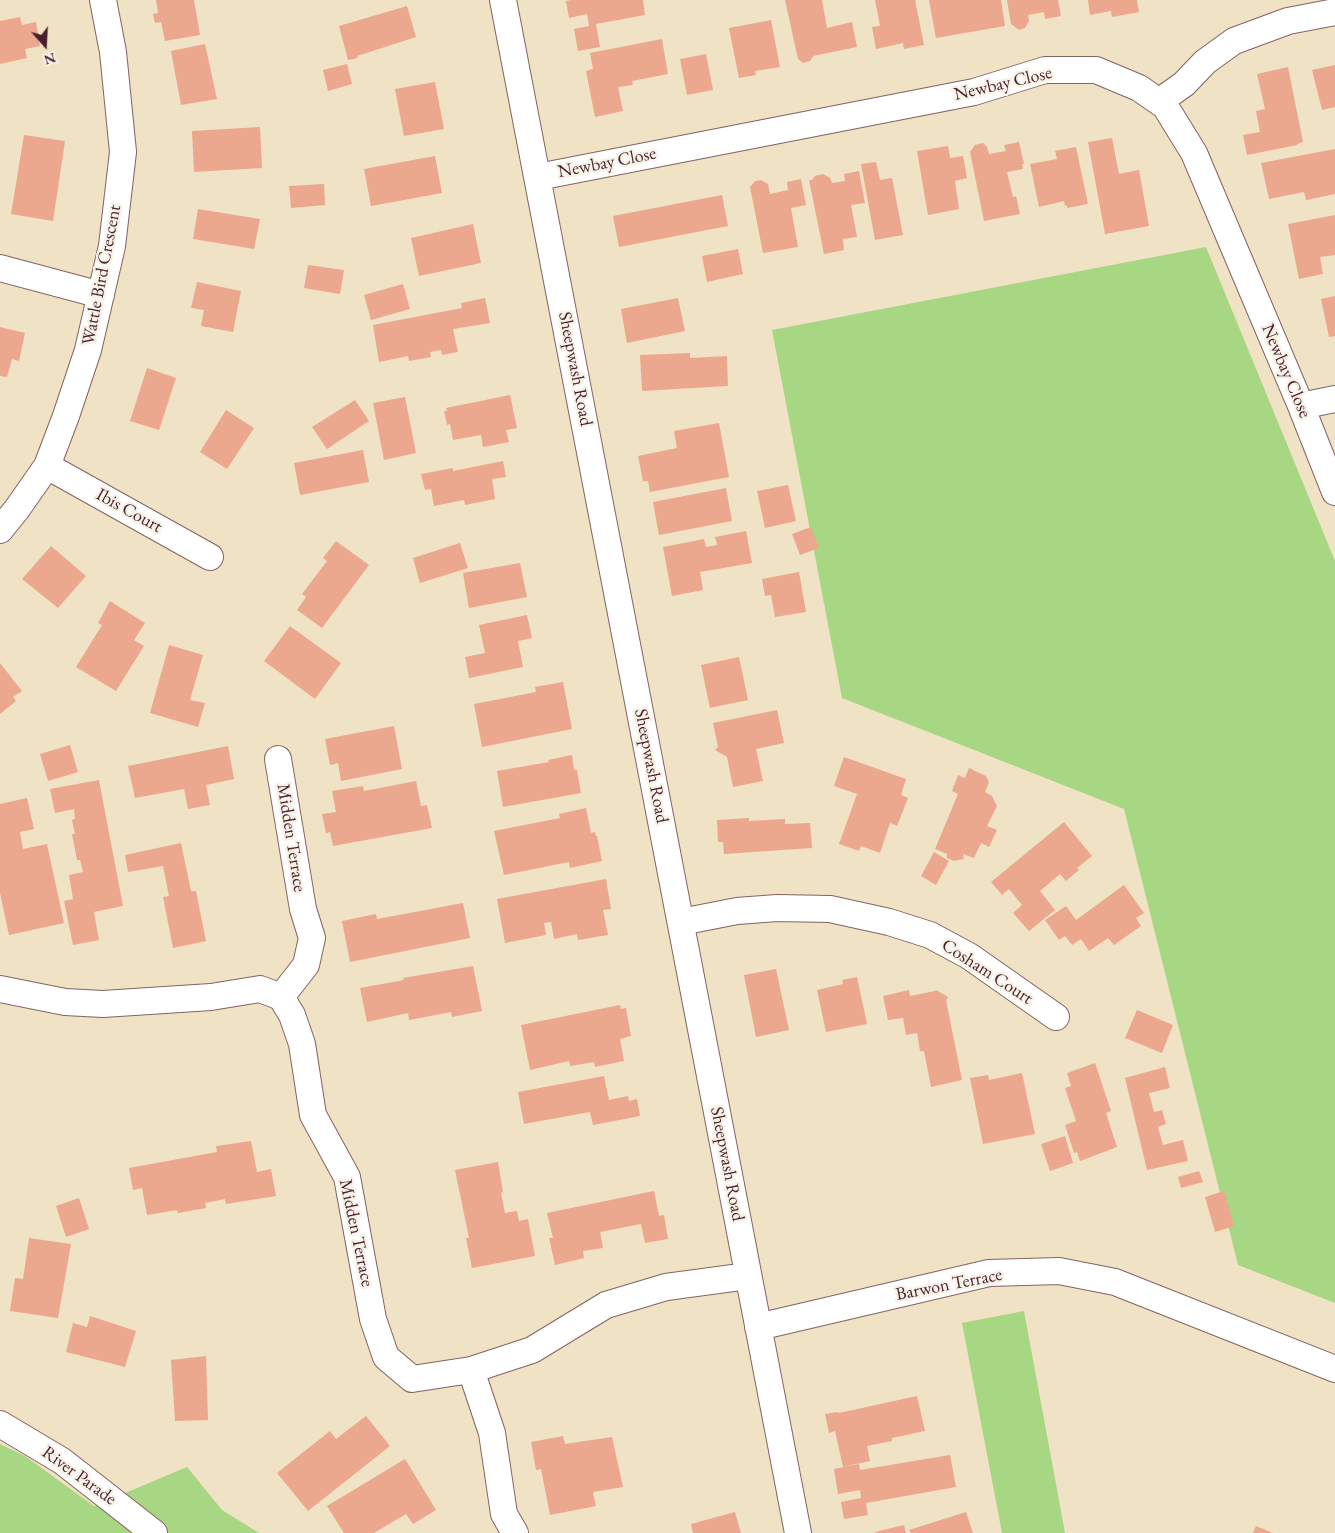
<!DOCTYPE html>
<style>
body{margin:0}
#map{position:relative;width:1335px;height:1533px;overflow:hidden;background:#f0e2c5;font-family:"EB Garamond",serif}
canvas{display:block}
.north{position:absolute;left:20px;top:20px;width:50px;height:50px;-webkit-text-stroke:4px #f7f3e8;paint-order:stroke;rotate:161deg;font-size:14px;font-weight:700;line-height:20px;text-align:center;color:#4a1f2b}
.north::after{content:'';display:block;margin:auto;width:18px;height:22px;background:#4a1f2b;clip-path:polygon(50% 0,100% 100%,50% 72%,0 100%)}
</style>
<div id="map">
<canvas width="1335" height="1533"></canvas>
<div class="north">N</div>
</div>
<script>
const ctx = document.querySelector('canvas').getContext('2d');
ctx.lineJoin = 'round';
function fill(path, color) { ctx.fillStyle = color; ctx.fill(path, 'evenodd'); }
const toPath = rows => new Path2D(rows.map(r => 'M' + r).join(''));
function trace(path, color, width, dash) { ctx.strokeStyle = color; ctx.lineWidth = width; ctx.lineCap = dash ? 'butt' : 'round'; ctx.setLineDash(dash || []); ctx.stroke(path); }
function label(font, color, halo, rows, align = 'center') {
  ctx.font = font + ' "EB Garamond",serif'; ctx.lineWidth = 5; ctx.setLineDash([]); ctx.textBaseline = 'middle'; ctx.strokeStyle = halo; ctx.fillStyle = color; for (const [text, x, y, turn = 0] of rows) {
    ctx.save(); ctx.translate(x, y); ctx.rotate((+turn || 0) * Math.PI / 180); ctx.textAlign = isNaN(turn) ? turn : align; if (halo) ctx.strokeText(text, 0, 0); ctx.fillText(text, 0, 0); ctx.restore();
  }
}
fill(toPath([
 [1206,247,1335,561,1335,1303,1238,1265,1124,809,842,698,772,330],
 [1024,1311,1065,1533,1002,1533,962,1323],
 [0,1444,25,1456,94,1506,187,1467,222,1510,259,1533,0,1533]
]), '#a8d784');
fill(toPath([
 [156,0,194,0,200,35,165,41,161,22,155,23,153,14,158,13],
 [571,0,643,0,645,15,596,24,600,47,578,51,574,29,589,26,587,14,569,18,566,1],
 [785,0,822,0,827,28,852,22,857,47,813,56,810,61,803,63,798,59],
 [875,0,915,0,924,45,904,49,903,43,876,49,872,27,880,26],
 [929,0,1001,0,1005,26,936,38],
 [1007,0,1058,0,1061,16,1045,19,1044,12,1028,15,1029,21,1025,28,1019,30,1011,24],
 [1088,0,1137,0,1139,12,1112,17,1111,11,1090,15],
 [407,6,416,37,357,56,358,58,348,60,339,26],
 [20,17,22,25,36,22,40,46,25,49,27,58,0,64,0,21],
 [771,20,780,67,755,71,756,75,739,78,729,28],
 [662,39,668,74,632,81,633,85,618,87,623,111,595,117,586,71,593,69,590,53],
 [205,44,217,99,181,105,171,51],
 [706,54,713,90,687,95,680,59],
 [347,64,352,84,328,91,323,70],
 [1335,65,1335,107,1322,110,1312,70],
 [1288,67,1303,142,1297,144,1297,145,1247,155,1243,135,1260,132,1256,111,1265,109,1257,74],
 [435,82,444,129,404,136,395,89],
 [260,127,262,168,194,172,192,131],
 [24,135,65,141,53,221,11,214],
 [1112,138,1119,174,1139,170,1149,226,1105,234,1088,142],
 [1019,142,1024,164,1022,164,1023,169,1007,172,1013,197,1016,196,1020,214,984,221,970,152,975,145,983,143,987,147,989,154,1006,151,1004,145],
 [948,146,950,158,963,156,967,178,955,181,959,209,928,215,917,151],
 [1076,147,1088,204,1067,208,1067,205,1065,206,1064,201,1039,207,1030,164,1057,159,1055,151],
 [1335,149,1335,194,1306,200,1304,192,1269,199,1261,163],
 [435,156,442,193,371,206,364,169],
 [876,162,880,180,892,178,903,235,875,240,861,164],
 [859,171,865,203,851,205,857,237,843,239,844,250,824,254,809,180,812,180,815,176,823,174,830,178,832,183,845,181,844,174],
 [801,179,806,205,791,208,798,247,763,253,750,187,755,181,761,180,768,184,770,194,788,190,787,182],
 [324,184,325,205,291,208,289,186],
 [722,195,728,226,619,247,613,216],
 [198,209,260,219,254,249,193,239],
 [1335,215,1335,255,1320,257,1323,274,1299,279,1288,224],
 [473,224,481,263,419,276,411,238],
 [738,249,743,274,707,282,702,256],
 [308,265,344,270,340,294,304,288],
 [197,282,241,291,233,332,201,326,204,310,191,308],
 [403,284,410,309,371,320,364,295],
 [1335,296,1335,336,1329,337,1321,299],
 [485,298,490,323,453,329,458,352,442,355,441,350,430,352,431,357,409,361,408,356,379,362,373,325,462,308,461,303],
 [678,298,685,331,627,343,621,309],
 [0,327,25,333,19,361,12,359,7,377,0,376],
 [690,353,690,358,727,356,728,386,642,391,640,355],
 [147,368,176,378,159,430,130,421],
 [510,395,517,428,506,430,509,442,483,447,481,435,453,440,450,424,447,425,444,411,447,411,446,408],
 [405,397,416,453,384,460,373,403],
 [355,400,369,421,327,449,312,427],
 [226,410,254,428,227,469,200,452],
 [719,423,729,477,650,492,648,481,643,481,638,456,677,448,674,431],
 [363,450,369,482,300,495,294,463],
 [503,461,506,477,492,479,495,499,465,505,464,500,434,506,431,489,425,490,421,474,453,468,453,471],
 [788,485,796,521,765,528,757,491],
 [726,488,732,521,659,535,653,502],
 [811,527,819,548,800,555,792,534],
 [746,531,752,563,700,572,703,590,672,596,663,547,704,539,706,547,717,545,715,537],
 [336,541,369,565,322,628,297,610,306,597,302,594,327,561,323,558],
 [460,543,468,568,420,583,413,558],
 [51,546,86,576,58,608,22,579],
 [520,563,527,597,469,608,463,573],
 [799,572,806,612,775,617,771,595,765,596,762,579],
 [110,601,145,623,134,640,144,646,116,691,76,667,102,625,98,623],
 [527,615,532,638,518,641,523,667,469,678,465,657,485,653,479,625],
 [290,626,341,663,315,699,264,661],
 [169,645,203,655,190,700,205,703,198,727,150,713],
 [739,657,748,700,710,708,701,665],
 [0,663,22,691,13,697,16,701,0,714],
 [563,682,572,729,482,747,474,704,536,692,535,687],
 [777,710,784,743,756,749,763,781,733,787,727,757,715,750,718,747,713,723],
 [394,726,402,769,341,781,338,763,330,765,325,739],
 [70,745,78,772,48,781,40,754],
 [228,746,234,779,206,785,210,805,188,809,184,789,135,798,128,766],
 [572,755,574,770,577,770,581,793,503,807,497,771,549,762,548,760],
 [844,757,906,779,901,795,908,798,897,826,890,823,880,853,861,846,859,851,839,844,857,794,834,786],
 [969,768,986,776,989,782,985,792,992,796,997,806,987,826,997,830,989,847,981,843,974,858,963,854,964,859,954,861,947,858,947,854,935,849,958,794,952,791,958,775,965,778],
 [99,780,123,906,94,912,99,940,73,945,64,901,73,899,69,875,83,872,80,860,77,860,72,834,75,834,72,820,75,819,74,809,55,813,50,789],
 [416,781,421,806,427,805,432,828,333,846,330,832,326,833,322,814,336,812,332,791,363,786,364,791],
 [27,798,34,829,20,832,23,849,47,844,64,923,9,935,0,893,0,804],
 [586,808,591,833,595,832,596,836,597,836,602,861,570,868,569,862,504,875,494,831,560,818,559,814],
 [749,818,749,821,785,819,785,824,810,823,812,848,724,854,723,842,718,842,717,820],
 [1064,822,1092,856,1077,868,1079,870,1066,881,1060,874,1040,891,1055,910,1029,931,1013,913,1022,905,1009,889,1002,895,991,882],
 [181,843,191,891,196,891,206,941,173,948,163,897,169,896,163,866,128,872,125,855],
 [934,852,949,861,936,885,921,876],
 [606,879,611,909,603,910,608,935,578,940,577,934,554,939,551,922,544,923,546,935,505,943,497,899],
 [1124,885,1144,913,1136,918,1141,926,1114,945,1108,938,1089,951,1081,939,1072,945,1065,936,1059,940,1045,920,1066,906,1076,920],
 [463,903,470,938,350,962,342,921,376,914,377,919],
 [473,966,482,1011,452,1017,451,1012,409,1020,408,1013,367,1022,360,988,404,980,403,978],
 [776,969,789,1030,756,1037,744,975],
 [857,977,867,1024,826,1032,817,990,843,984,842,980],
 [909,990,910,996,935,991,936,990,948,997,946,1000,962,1080,931,1087,924,1051,920,1051,917,1033,906,1035,903,1018,888,1020,883,996],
 [620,1005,621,1009,626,1008,631,1036,620,1039,624,1061,595,1067,594,1062,570,1066,569,1061,530,1070,521,1025],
 [1137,1010,1173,1025,1162,1053,1125,1038],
 [1095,1063,1111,1111,1106,1113,1117,1147,1080,1161,1077,1152,1074,1153,1065,1125,1076,1121,1065,1088,1071,1086,1067,1073],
 [1165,1067,1170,1088,1149,1093,1154,1112,1162,1110,1166,1124,1158,1127,1163,1145,1183,1140,1188,1161,1147,1170,1125,1078],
 [1022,1073,1035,1134,983,1144,970,1078,988,1075,989,1080],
 [604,1076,609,1100,628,1096,629,1101,637,1099,640,1116,593,1125,590,1112,524,1124,518,1092],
 [1065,1136,1073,1163,1050,1171,1041,1144],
 [251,1141,257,1172,271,1169,276,1196,226,1204,225,1199,205,1203,206,1208,178,1213,177,1210,147,1215,142,1188,133,1190,129,1168,217,1152,216,1146],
 [498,1162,503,1192,501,1193,505,1213,517,1211,519,1221,528,1219,535,1256,472,1268,466,1238,469,1238,455,1170],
 [1199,1171,1203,1182,1181,1188,1178,1177],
 [654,1191,659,1216,664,1215,668,1239,645,1243,641,1224,600,1232,603,1248,583,1251,584,1258,555,1265,549,1238,553,1238,547,1213],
 [1224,1191,1234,1226,1215,1232,1205,1197],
 [79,1198,89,1229,66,1237,56,1206],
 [29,1238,71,1244,58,1318,10,1311,15,1278,23,1279],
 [90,1316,136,1331,125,1367,66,1352,73,1323,87,1327],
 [206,1356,208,1420,175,1421,171,1360],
 [917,1396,925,1431,892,1438,892,1441,867,1446,870,1461,843,1467,835,1431,829,1433,825,1414,838,1412,839,1413],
 [366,1416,390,1446,308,1511,277,1473,330,1431,336,1439],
 [563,1436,565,1444,612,1437,623,1487,593,1492,596,1506,550,1515,541,1469,536,1470,531,1442],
 [950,1455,956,1487,866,1503,868,1515,844,1519,841,1502,861,1498,860,1490,838,1494,834,1469,859,1464,860,1470],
 [405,1459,436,1510,413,1524,406,1514,374,1533,344,1533,327,1506],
 [735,1512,741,1533,693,1533,691,1524],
 [966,1512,973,1533,911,1533,909,1530],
 [904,1525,906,1533,875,1533,875,1532],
 [1256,1526,1273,1533,1253,1533]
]), '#eca78f');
const street = toPath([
 [503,0,798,1533],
 [1165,106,1167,96,1184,84,1205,62,1234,41,1288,21,1335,12],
 [538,177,974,92,1045,70,1096,70,1139,88,1165,106,1194,153,1301,406,1335,492],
 [0,268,101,295],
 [1301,406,1335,399],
 [47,466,210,557],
 [0,530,17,509,47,466,66,416,88,350,112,246,123,152,113,52,103,0],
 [278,759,303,909,312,938,306,965,281,997],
 [681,922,737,911,777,908,830,909,889,922,930,935,969,956,1056,1017],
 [0,989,65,1002,103,1004,211,997,260,989,281,997,292,1015,302,1044,313,1115,347,1177,373,1319,386,1357,412,1379,471,1370,532,1350,606,1305,666,1287,748,1276],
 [758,1327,989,1273,1059,1271,1115,1282,1335,1369],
 [471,1370,492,1433,504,1514,515,1533],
 [0,1424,62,1461,154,1533]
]);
trace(street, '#846361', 28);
trace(street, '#fff', 26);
label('18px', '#4a1f2b', '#f7f3e8', [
 ["Newbay Close",1003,84,-13],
 ["Newbay Close",607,163,-11],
 ["Wattle Bird Crescent",102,275,-79],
 ["Sheepwash Road",575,369,79],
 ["Newbay Close",1286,371,67],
 ["Ibis Court",129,511,29],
 ["Sheepwash Road",651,766,79],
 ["Midden Terrace",291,838,81],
 ["Cosham Court",987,972,33],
 ["Sheepwash Road",727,1164,79],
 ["Midden Terrace",356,1233,78],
 ["Barwon Terrace",949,1285,-11],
 ["River Parade",79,1476,36]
]);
</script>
